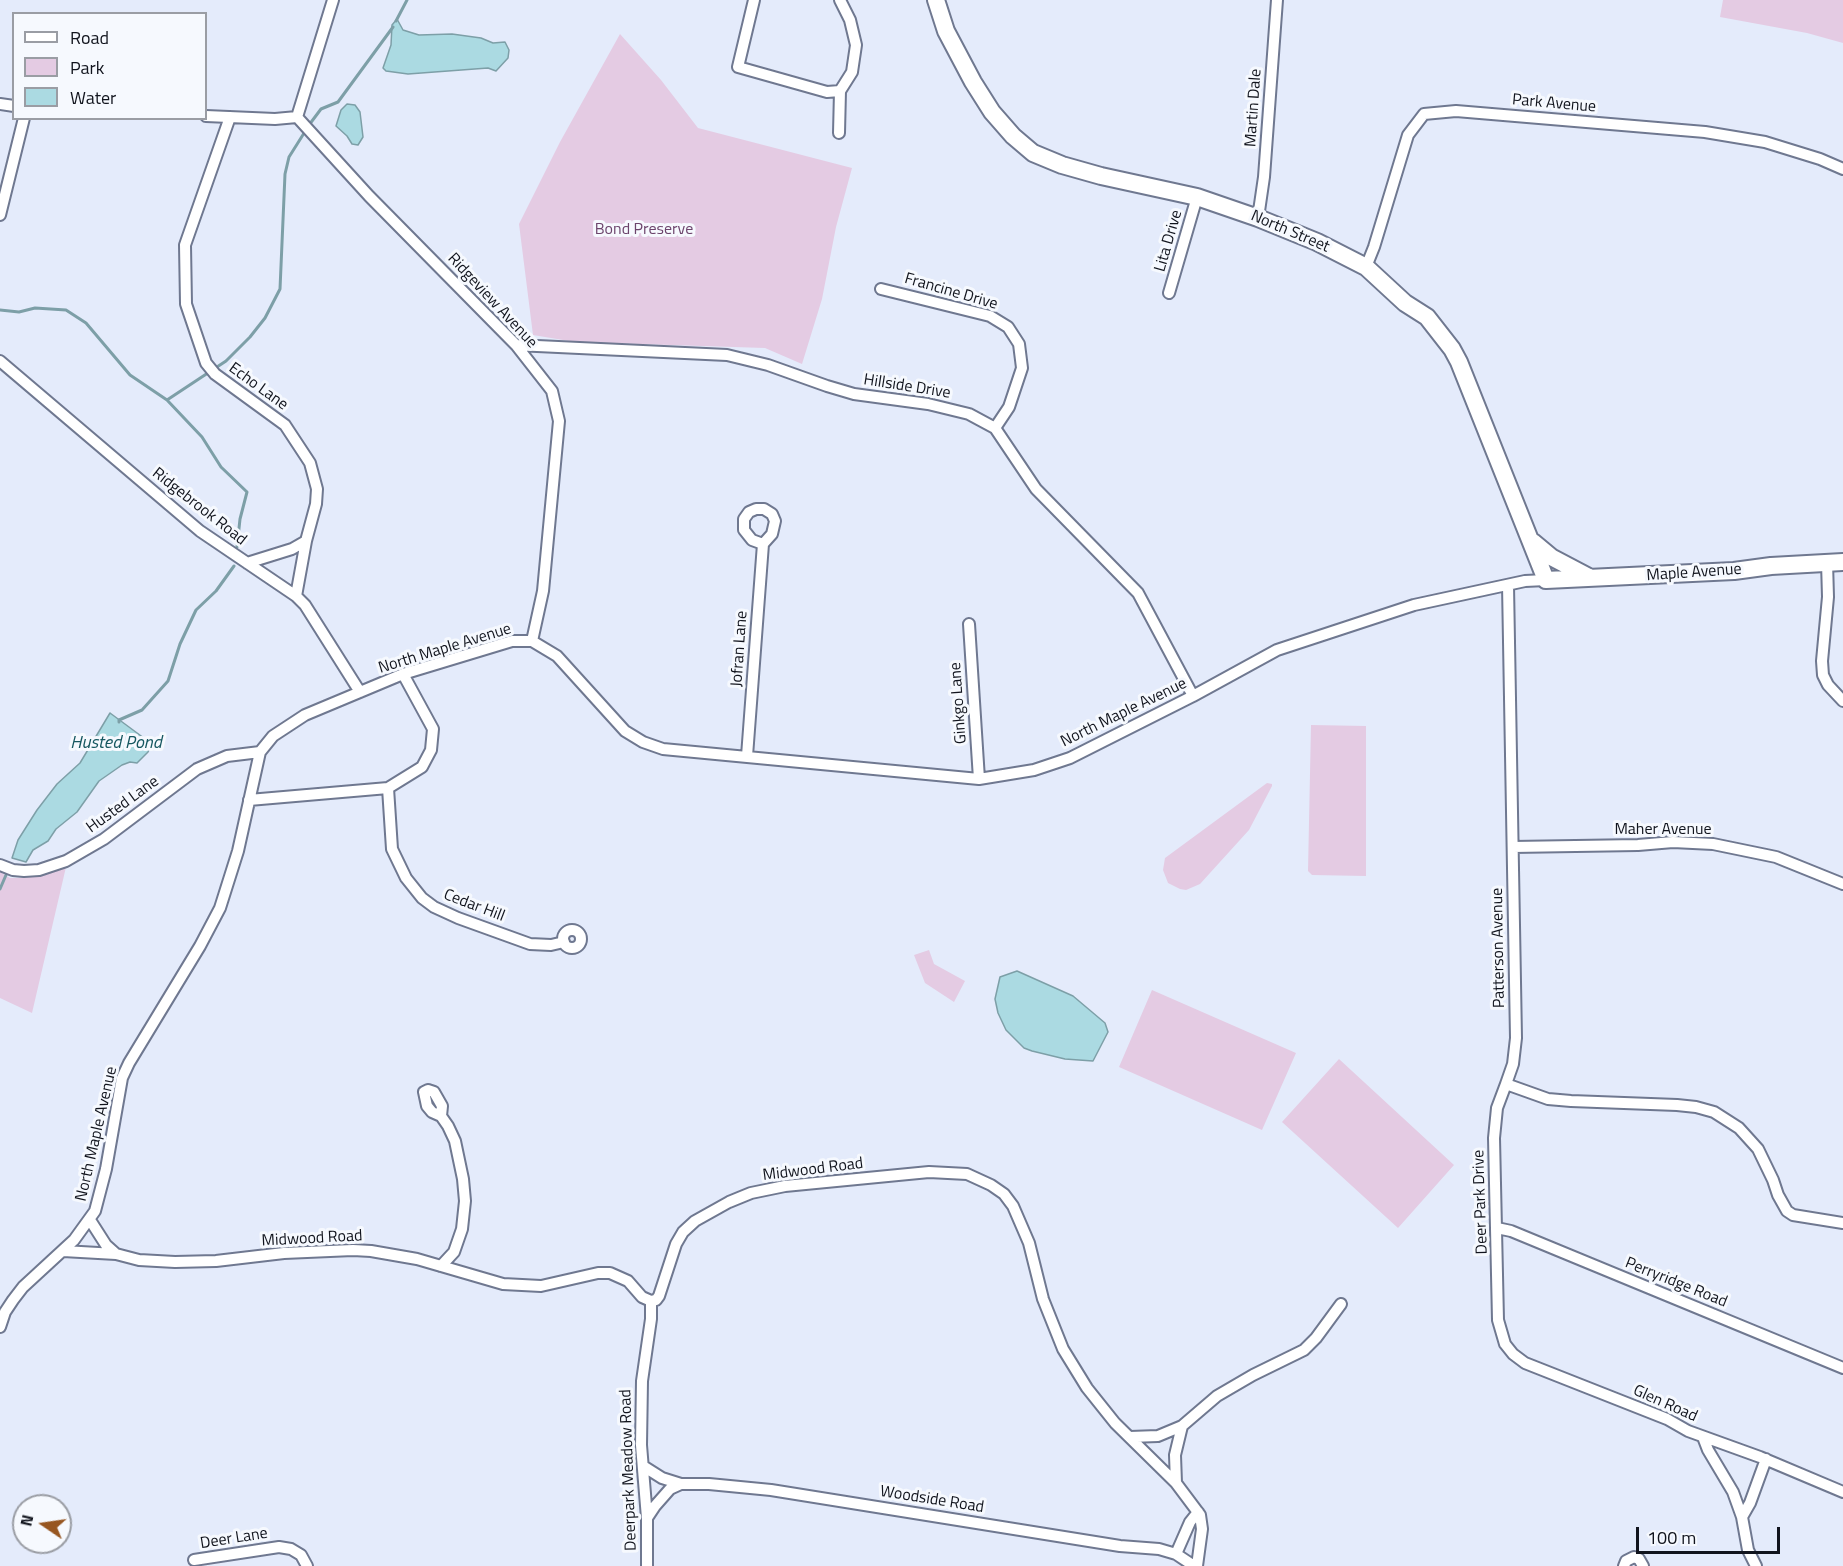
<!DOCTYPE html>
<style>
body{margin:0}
#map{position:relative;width:1843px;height:1566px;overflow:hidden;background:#e4ebfb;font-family:"Titillium Web",sans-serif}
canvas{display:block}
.legend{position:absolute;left:12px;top:12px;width:195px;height:108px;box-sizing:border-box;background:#f6f9fe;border:2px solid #9a9da4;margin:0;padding:8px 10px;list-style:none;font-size:18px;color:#11141d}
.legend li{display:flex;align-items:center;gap:12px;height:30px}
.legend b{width:30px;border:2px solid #9a9da4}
.north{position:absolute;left:12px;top:1494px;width:60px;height:60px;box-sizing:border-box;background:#f6f9fe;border:2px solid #9a9da4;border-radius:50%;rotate:283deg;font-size:16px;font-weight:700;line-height:24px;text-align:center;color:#11141d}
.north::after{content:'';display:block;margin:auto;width:21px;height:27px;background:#975621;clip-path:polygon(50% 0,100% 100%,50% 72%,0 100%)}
.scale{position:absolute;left:1636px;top:1527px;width:144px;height:27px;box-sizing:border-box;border:3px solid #11141d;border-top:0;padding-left:8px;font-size:18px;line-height:21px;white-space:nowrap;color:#11141d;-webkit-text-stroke:4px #f6f9fe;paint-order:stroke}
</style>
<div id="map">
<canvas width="1843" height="1566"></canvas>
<ul class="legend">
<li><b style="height:8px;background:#fff"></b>Road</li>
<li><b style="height:16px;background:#e4cbe3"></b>Park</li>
<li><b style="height:16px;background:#abdae2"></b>Water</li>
</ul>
<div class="north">N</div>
<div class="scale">100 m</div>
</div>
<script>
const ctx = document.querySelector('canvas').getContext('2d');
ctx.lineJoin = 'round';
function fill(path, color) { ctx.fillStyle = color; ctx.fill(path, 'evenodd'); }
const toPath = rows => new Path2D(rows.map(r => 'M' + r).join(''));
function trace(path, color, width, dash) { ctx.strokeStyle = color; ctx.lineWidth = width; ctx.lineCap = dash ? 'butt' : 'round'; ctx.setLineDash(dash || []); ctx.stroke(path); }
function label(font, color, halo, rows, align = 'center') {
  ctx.font = font + ' "Titillium Web",sans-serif'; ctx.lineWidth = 6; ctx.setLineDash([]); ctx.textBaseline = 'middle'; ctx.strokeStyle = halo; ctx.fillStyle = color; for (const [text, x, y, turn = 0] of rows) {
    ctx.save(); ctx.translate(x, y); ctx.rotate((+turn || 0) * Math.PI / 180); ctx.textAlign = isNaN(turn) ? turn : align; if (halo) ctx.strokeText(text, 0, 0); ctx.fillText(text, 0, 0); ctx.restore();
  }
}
fill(toPath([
 [1723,0,1843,0,1843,43,1807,33,1720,17],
 [620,34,661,80,698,128,852,168,836,227,822,299,802,364,765,348,575,342,533,335,519,224,560,142],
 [1311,725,1366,726,1366,876,1312,875,1308,871],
 [1267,783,1272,784,1272,786,1249,830,1200,884,1186,890,1180,889,1168,883,1163,870,1165,858],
 [66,867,32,1013,0,998,0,872,10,878,25,878],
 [929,950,934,964,965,981,954,1002,925,983,914,955],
 [1152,990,1296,1053,1262,1130,1119,1067],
 [1339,1059,1454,1165,1398,1228,1282,1122]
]), '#e4cbe3');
const water = toPath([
 [397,19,403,30,419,35,452,34,481,38,493,43,505,42,509,50,508,58,496,71,488,68,408,74,386,71,383,68,391,45,392,25,397,19],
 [347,104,355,105,360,112,363,137,358,145,352,144,347,136,336,126,341,110,347,104],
 [110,713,152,744,148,752,137,763,130,762,122,765,99,781,77,812,56,829,48,841,33,850,26,862,12,858,18,840,37,810,57,784,80,763,110,713],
 [1017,971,1073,996,1105,1023,1108,1032,1093,1061,1065,1059,1032,1051,1024,1048,1006,1030,998,1013,995,999,1000,977,1017,971]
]);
fill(water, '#abdae2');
trace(water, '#7d9fa7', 1.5);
trace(toPath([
 [396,21,407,0],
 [309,125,321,109,338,102,393,27],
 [0,310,19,312,35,308,66,310,86,323,130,375,167,400,202,437,221,467,247,492,240,519,237,547],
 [167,400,226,361,250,337,265,318,280,289,285,174,289,157,306,130],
 [119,722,119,720,142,710,168,681,180,644,196,610,216,591,234,566],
 [0,889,6,875]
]), '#7d9fa7', 3);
const street = toPath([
 [754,0,738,67,827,92,840,91],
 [0,104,14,106],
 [206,116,275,119,297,117,369,196,516,345,552,391,559,421,543,591,532,641],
 [230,117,185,245,186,304,206,363,215,374,285,425,310,463,317,489,316,504,306,541,296,596],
 [297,117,333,0],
 [839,133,840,91,852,72,856,45,850,20,840,0],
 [0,215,24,118],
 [1258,218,1264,177,1277,0],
 [1366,267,1374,247,1408,135,1424,114,1456,111,1705,132,1765,142,1820,159,1843,169],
 [881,289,990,316,1008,327,1019,344,1022,368,1009,407,995,428],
 [1169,293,1197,197],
 [516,345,727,355,768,365,827,386,854,394,928,404,969,414,995,428,1036,489,1138,593,1193,696],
 [0,361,200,531,296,596,305,605,360,692],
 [1827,562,1828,597,1822,661,1823,675,1828,685,1843,701],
 [247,563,292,549,306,541],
 [1508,585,1516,1038,1513,1064,1506,1084,1548,1099,1571,1101,1677,1105,1696,1107,1714,1112,1739,1128,1758,1149,1773,1180,1778,1195,1787,1211,1793,1215,1843,1223],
 [969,624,979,779],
 [747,756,763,544,772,534,775,521,772,514,764,509,756,509,749,512,744,519,744,530,752,540,763,544],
 [388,788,392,849,406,878,422,898,434,907,458,918,530,944,551,945,564,942],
 [249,800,388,788,422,767,431,750,433,729,403,674],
 [1513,847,1638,845,1673,842,1713,844,1776,857,1843,884],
 [0,865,13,870,24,871,39,870,66,861,104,839,197,769,227,756,260,752],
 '563 939a9 9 0 1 1 18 0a9 9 0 1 1-18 0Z',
 [1506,1084,1497,1108,1494,1138,1498,1320,1505,1344,1513,1354,1525,1363,1667,1419,1688,1431,1760,1457,1843,1492],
 [90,1220,106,1245,116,1254,139,1260,175,1262,216,1261,284,1253,353,1250,371,1251,417,1259,503,1284,541,1286,598,1273,610,1273,628,1281,642,1297,651,1301,656,1300,659,1296,676,1244,683,1232,695,1221,729,1202,751,1193,785,1186,929,1172,967,1174,991,1185,1004,1194,1013,1206,1029,1243,1043,1299,1063,1349,1087,1388,1115,1423,1176,1483,1200,1515,1202,1529,1197,1566],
 [1497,1228,1511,1231,1843,1368],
 [63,1251,116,1254],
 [441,1266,454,1252,462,1229,465,1201,463,1179,455,1141,448,1126,441,1116,432,1112,427,1106,424,1092,428,1090,434,1092,442,1106,441,1116],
 [0,1327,5,1312,13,1300,23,1287,74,1240,95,1211,106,1169,122,1078,129,1063,200,946,220,908,238,851,260,752,273,736,305,715,403,674,512,641,532,641,557,656,625,731,643,742,663,749,979,779,1034,770,1070,758,1193,696,1277,650,1414,605,1525,581,1546,580],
 [1130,1437,1158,1436,1182,1426,1217,1396,1253,1375,1304,1350,1316,1338,1341,1304],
 [1703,1437,1708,1450,1733,1492,1742,1517,1748,1550,1756,1566],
 [643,1466,662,1478,681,1484],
 [1176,1483,1175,1455,1182,1426],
 [1742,1517,1750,1503,1766,1459],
 [647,1518,655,1506,670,1489,681,1484,709,1484,771,1490,1120,1546,1159,1549,1176,1554,1194,1566],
 [1176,1554,1190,1522,1198,1512],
 [194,1560,279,1547,291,1549,301,1555,307,1566],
 [647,1566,647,1518,641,1445,642,1381,651,1319,651,1301],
 [1624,1566,1626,1561,1634,1557,1639,1559,1643,1566]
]);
const primary = toPath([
 [936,0,946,31,973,82,992,112,1013,136,1033,153,1062,165,1101,176,1197,197,1258,218,1317,242,1366,267,1405,303,1427,317,1452,349,1459,362,1546,580,1734,571,1771,566,1843,562],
 [1533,542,1551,557,1589,577]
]);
trace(street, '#6f7890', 14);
trace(primary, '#6f7890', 20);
trace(street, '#fff', 10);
trace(primary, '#fff', 16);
label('16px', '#11141d', '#f6f9fe', [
 ["Park Avenue",1554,104,5],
 ["Martin Dale",1254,108,-86],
 ["North Street",1290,232,23],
 ["Lita Drive",1169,241,-74],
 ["Francine Drive",951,292,16],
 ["Ridgeview Avenue",492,301,47],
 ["Echo Lane",258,387,36],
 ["Hillside Drive",907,387,9],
 ["Ridgebrook Road",199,507,38],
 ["Maple Avenue",1694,573,-4],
 ["North Maple Avenue",445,649,-17],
 ["Jofran Lane",740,649,-86],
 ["Ginkgo Lane",959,703,-94],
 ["North Maple Avenue",1124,713,-26],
 ["Husted Lane",123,805,-36],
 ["Maher Avenue",1663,830],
 ["Cedar Hill",474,906,21],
 ["Patterson Avenue",1499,948,-91],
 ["North Maple Avenue",97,1134,-77],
 ["Midwood Road",813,1170,-7],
 ["Deer Park Drive",1481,1202,-92],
 ["Midwood Road",312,1239,-3],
 ["Perryridge Road",1676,1283,22],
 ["Glen Road",1665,1404,24],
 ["Deerpark Meadow Road",629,1470,-92],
 ["Woodside Road",932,1500,9],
 ["Deer Lane",234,1539,-9]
]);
label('16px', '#6c446c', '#f6f9fe', [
 ["Bond Preserve",644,230]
]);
label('italic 18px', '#165760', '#f6f9fe', [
 ["Husted Pond",116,744]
]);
</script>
